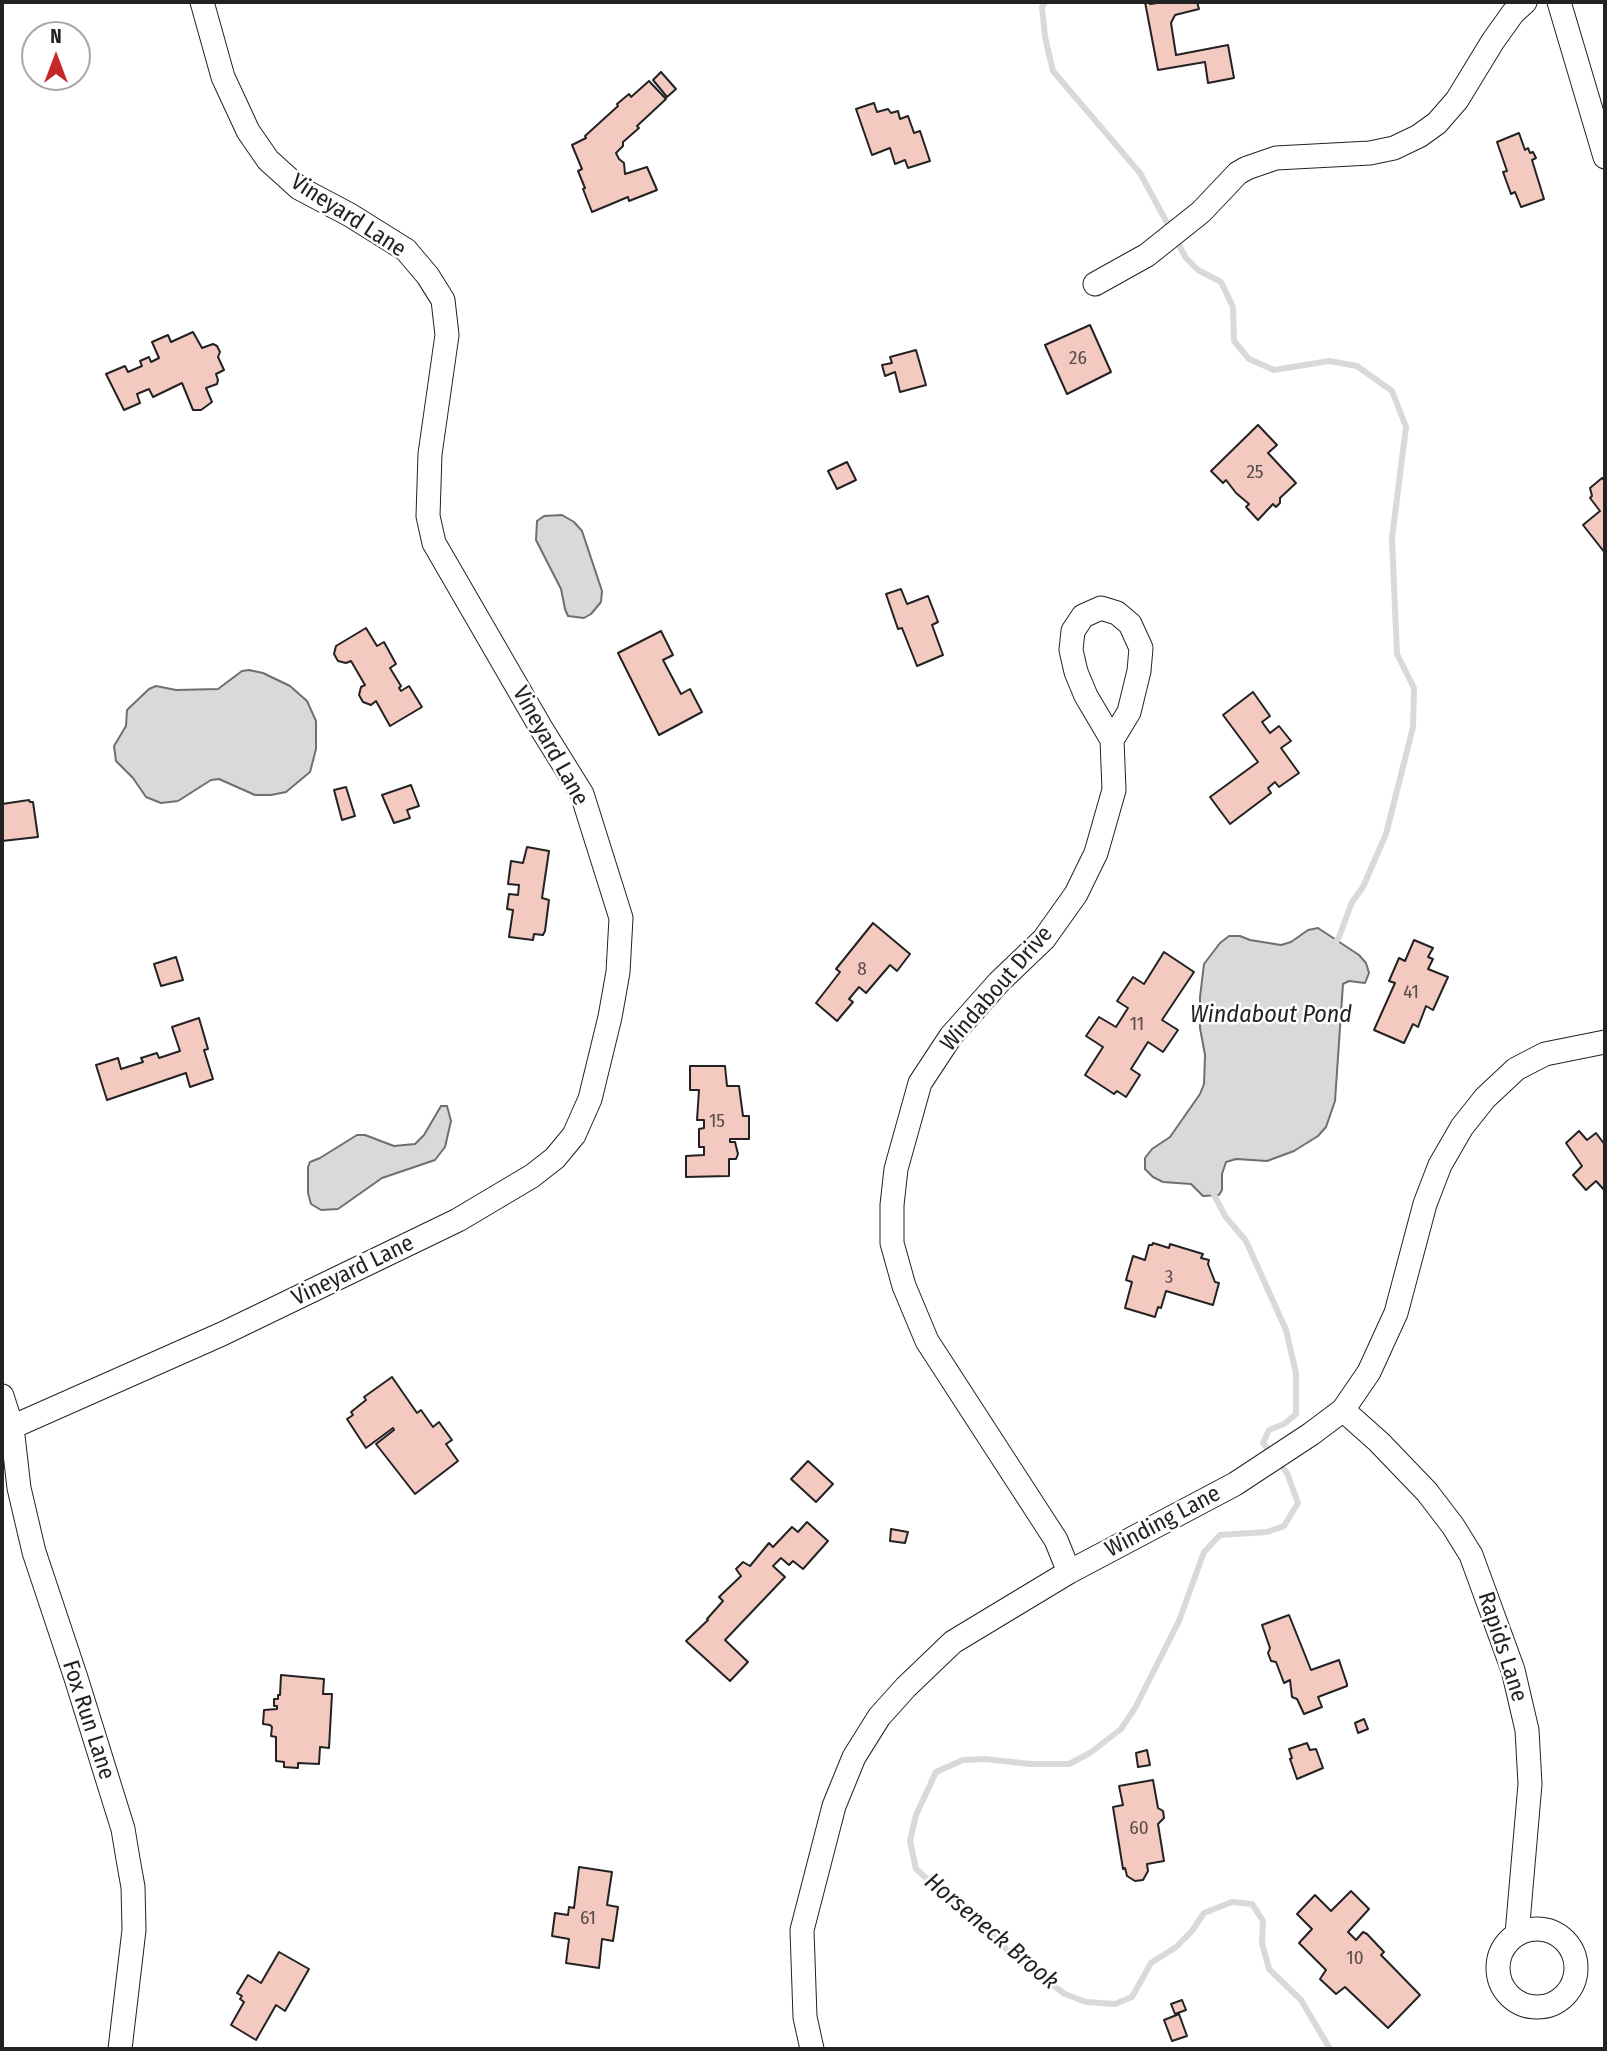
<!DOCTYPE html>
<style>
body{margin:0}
#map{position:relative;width:1607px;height:2051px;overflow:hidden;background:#fff;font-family:"Fira Sans Condensed",sans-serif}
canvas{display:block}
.frame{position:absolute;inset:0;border:4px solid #222;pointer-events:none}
.north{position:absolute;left:21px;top:21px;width:70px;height:70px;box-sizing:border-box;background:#fff;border:2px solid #a7a7a7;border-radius:50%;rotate:0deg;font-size:19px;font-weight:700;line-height:28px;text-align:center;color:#222}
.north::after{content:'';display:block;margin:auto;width:24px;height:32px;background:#c62828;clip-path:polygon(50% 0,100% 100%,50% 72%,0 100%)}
</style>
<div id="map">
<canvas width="1607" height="2051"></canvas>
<div class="frame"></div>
<div class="north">N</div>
</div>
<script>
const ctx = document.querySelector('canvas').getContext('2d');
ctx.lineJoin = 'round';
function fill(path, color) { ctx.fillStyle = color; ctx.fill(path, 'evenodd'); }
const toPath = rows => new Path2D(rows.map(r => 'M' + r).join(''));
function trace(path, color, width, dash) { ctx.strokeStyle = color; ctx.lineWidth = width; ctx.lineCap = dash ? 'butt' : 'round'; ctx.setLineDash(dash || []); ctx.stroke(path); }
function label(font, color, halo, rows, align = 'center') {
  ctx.font = font + ' "Fira Sans Condensed",sans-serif'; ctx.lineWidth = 5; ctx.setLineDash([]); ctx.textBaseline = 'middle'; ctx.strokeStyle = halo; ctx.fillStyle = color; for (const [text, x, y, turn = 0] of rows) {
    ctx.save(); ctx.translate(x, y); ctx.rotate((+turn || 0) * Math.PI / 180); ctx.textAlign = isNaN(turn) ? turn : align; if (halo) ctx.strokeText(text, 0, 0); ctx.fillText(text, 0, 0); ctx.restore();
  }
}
const water = toPath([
 [562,515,574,522,582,531,602,591,601,602,591,614,584,618,568,616,565,609,561,589,536,540,537,521,544,516,562,515],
 [249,670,263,673,290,686,307,701,316,721,316,749,310,772,286,792,271,795,255,795,219,779,211,780,178,801,161,803,146,797,133,778,116,761,114,746,126,726,127,710,149,689,156,686,176,690,218,689,242,671,249,670],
 [1318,928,1359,955,1366,963,1369,973,1365,983,1349,981,1343,984,1335,1101,1326,1127,1318,1136,1294,1151,1267,1161,1236,1159,1226,1162,1222,1174,1222,1190,1219,1195,1203,1196,1191,1184,1163,1182,1153,1177,1145,1169,1145,1158,1152,1149,1170,1137,1200,1094,1204,1084,1205,1055,1200,1028,1200,997,1204,964,1220,943,1229,936,1240,936,1250,940,1281,945,1291,942,1308,930,1318,928],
 [441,1106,447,1106,451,1121,445,1147,435,1160,382,1178,338,1209,321,1210,311,1204,308,1193,308,1167,310,1162,320,1158,357,1135,365,1135,394,1146,415,1144,424,1135,441,1106]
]);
fill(water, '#d9d9d9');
trace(water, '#6f6f6f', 2);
trace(toPath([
 [1045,2,1042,7,1045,37,1053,71,1140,173,1186,258,1198,270,1221,282,1233,307,1234,341,1249,359,1274,370,1329,361,1357,366,1392,391,1406,427,1392,538,1397,654,1414,688,1413,727,1386,834,1363,887,1352,902,1339,937,1333,946],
 [1211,1189,1225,1216,1246,1241,1286,1330,1296,1373,1296,1414,1284,1424,1269,1430,1263,1443,1287,1473,1298,1503,1284,1526,1267,1532,1220,1535,1204,1552,1179,1621,1135,1708,1121,1729,1090,1753,1069,1764,1030,1764,985,1759,963,1760,936,1772,916,1815,910,1841,916,1869,943,1893,976,1913,1012,1956,1065,1994,1086,2002,1115,2004,1132,1997,1151,1963,1176,1947,1192,1931,1204,1913,1232,1902,1252,1904,1263,1921,1262,1943,1269,1969,1301,2000,1330,2049]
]), '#d9d9d9', 6);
const building = toPath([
 [1145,2,1150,2,1150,4,1165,2,1197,2,1199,9,1175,15,1171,23,1176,55,1228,45,1234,78,1208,83,1205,62,1158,70,1145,2],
 [661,72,676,89,667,97,653,80,661,72],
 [649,81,666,99,637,126,639,128,623,142,623,146,616,153,619,159,624,163,625,174,647,167,657,190,629,201,628,197,592,212,583,189,585,188,578,171,582,169,572,145,586,138,585,136,618,106,617,104,629,94,631,97,649,81],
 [874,103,877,112,888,109,891,113,898,111,900,119,908,116,914,133,920,131,930,161,908,168,905,160,895,164,890,148,872,155,856,109,874,103],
 [1519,133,1525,150,1528,148,1530,153,1533,152,1536,158,1532,160,1544,199,1521,207,1515,192,1511,194,1503,172,1507,171,1497,142,1519,133],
 [1090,325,1111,372,1067,394,1045,345,1090,325],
 [193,332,202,348,213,344,217,346,220,352,218,357,224,370,216,374,218,380,217,384,206,388,212,402,201,410,193,410,182,383,153,397,149,389,137,394,140,403,124,410,106,374,125,366,128,372,142,366,140,361,149,357,151,362,159,358,152,342,168,335,171,342,193,332],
 [916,350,926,385,900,392,895,372,885,376,882,365,892,363,890,357,916,350],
 [1258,425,1277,445,1268,453,1296,483,1280,498,1280,503,1276,507,1273,504,1258,520,1246,507,1249,504,1236,493,1226,480,1223,483,1211,471,1258,425],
 [847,462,856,480,837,489,828,471,847,462],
 [1602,478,1605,481,1605,553,1583,525,1600,511,1590,498,1592,496,1590,488,1602,478],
 [901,589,907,604,928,596,938,622,932,625,943,655,917,666,902,628,898,629,886,594,901,589],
 [366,628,377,646,384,642,396,664,390,668,401,686,399,688,401,691,409,686,422,707,390,726,376,701,371,705,363,702,359,695,361,687,365,685,351,661,346,663,338,661,334,654,336,646,366,628],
 [661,631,673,655,663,660,681,694,690,689,702,712,659,735,618,653,661,631],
 [1253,692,1270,716,1262,722,1270,733,1279,726,1291,741,1281,748,1299,773,1279,787,1275,782,1268,788,1271,793,1230,824,1210,797,1258,762,1223,715,1253,692],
 [411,785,419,806,407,810,410,818,394,823,382,795,411,785],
 [346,787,355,816,342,820,334,790,346,787],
 [29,800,30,802,33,802,38,837,2,841,2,804,29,800],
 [527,847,549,851,542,898,549,900,545,931,543,935,534,934,533,940,509,937,513,910,507,909,509,894,518,895,519,885,508,884,511,861,523,863,527,847],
 [873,923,910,954,897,971,890,965,866,993,859,987,849,999,853,1002,837,1021,816,1003,840,972,836,969,873,923],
 [1414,940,1433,948,1428,957,1433,959,1428,969,1448,977,1433,1010,1426,1006,1418,1027,1413,1024,1404,1043,1374,1030,1395,983,1389,981,1399,958,1405,961,1414,940],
 [1164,952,1194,972,1162,1020,1178,1030,1163,1052,1148,1042,1131,1069,1140,1075,1126,1097,1117,1091,1114,1094,1085,1075,1103,1047,1086,1036,1099,1017,1116,1027,1128,1008,1117,1001,1133,977,1144,984,1164,952],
 [176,957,183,980,161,986,154,964,176,957],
 [199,1018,208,1049,204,1050,213,1079,190,1087,186,1073,107,1100,96,1065,118,1058,121,1069,143,1062,141,1058,157,1053,159,1058,180,1051,172,1027,199,1018],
 [690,1066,725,1066,727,1086,739,1086,743,1116,749,1116,749,1139,730,1139,730,1142,735,1142,738,1154,736,1159,729,1159,729,1176,686,1177,686,1156,704,1155,704,1147,699,1147,699,1129,704,1128,704,1120,697,1120,699,1090,690,1090,690,1066],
 [1579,1131,1587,1140,1596,1133,1605,1145,1605,1191,1596,1181,1586,1190,1573,1175,1582,1166,1566,1143,1579,1131],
 [1153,1243,1169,1248,1170,1244,1203,1254,1201,1258,1209,1260,1208,1264,1215,1282,1219,1283,1213,1305,1166,1291,1161,1308,1158,1307,1155,1317,1125,1308,1132,1282,1126,1280,1133,1256,1145,1260,1149,1245,1152,1245,1153,1243],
 [392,1377,417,1413,421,1410,433,1427,439,1422,452,1440,446,1444,458,1461,415,1494,376,1444,394,1430,393,1428,366,1448,347,1419,353,1415,351,1412,366,1400,364,1397,392,1377],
 [808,1461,833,1484,816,1502,791,1479,808,1461],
 [807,1522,828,1541,803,1569,793,1561,789,1565,781,1558,773,1566,785,1577,725,1640,748,1662,730,1681,686,1641,708,1620,707,1619,723,1601,719,1597,741,1576,736,1569,743,1562,750,1566,769,1543,773,1547,792,1527,798,1532,807,1522],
 [891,1529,908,1532,905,1543,890,1541,891,1529],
 [1289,1615,1311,1670,1339,1660,1347,1684,1347,1686,1318,1697,1322,1707,1304,1714,1297,1699,1292,1697,1290,1680,1284,1683,1276,1662,1271,1661,1268,1653,1270,1648,1262,1625,1289,1615],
 [281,1675,324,1679,323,1694,332,1694,329,1748,320,1747,319,1764,298,1763,298,1768,284,1767,284,1762,276,1761,276,1737,271,1736,272,1727,270,1725,263,1724,264,1710,277,1709,277,1706,274,1706,274,1699,278,1699,278,1695,280,1695,281,1675],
 [1364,1719,1368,1729,1358,1733,1355,1723,1364,1719],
 [1307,1743,1310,1750,1316,1749,1323,1768,1297,1779,1290,1759,1292,1758,1289,1749,1307,1743],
 [1147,1750,1150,1765,1138,1767,1136,1753,1147,1750],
 [1153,1780,1158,1808,1163,1811,1164,1818,1158,1824,1164,1861,1147,1864,1148,1871,1143,1880,1135,1881,1127,1876,1125,1868,1123,1869,1113,1807,1123,1805,1119,1786,1153,1780],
 [579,1867,612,1872,607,1905,618,1907,613,1941,602,1939,599,1968,566,1963,569,1939,552,1936,555,1913,568,1915,569,1907,574,1908,579,1867],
 [1351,1891,1369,1909,1348,1932,1356,1940,1363,1932,1367,1934,1384,1952,1381,1955,1420,1995,1388,2028,1345,1987,1336,1994,1320,1979,1326,1970,1299,1943,1312,1929,1297,1914,1315,1895,1331,1911,1351,1891],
 [279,1952,309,1969,285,2011,276,2005,256,2040,231,2025,244,2002,240,1999,242,1996,237,1993,248,1975,261,1983,279,1952],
 [1182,2000,1186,2010,1175,2014,1171,2004,1182,2000],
 [1179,2014,1187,2036,1172,2041,1164,2020,1179,2014]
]);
fill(building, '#f3c9c0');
trace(building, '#222', 2);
const minor = toPath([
 [1559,2,1605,157],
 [1095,284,1147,255,1201,212,1238,173,1247,168,1276,158,1370,153,1394,148,1419,136,1437,123,1457,100,1493,41,1513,13,1525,2],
 [2,1396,12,1427,19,1488,34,1552,76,1678,123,1829,128,1859,133,1887,134,1930,120,2049],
 [1343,1410,1379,1442,1427,1492,1453,1526,1471,1555,1513,1670,1527,1730,1530,1784,1517,1934],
 [12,1427,222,1334,458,1220,532,1176,555,1158,574,1135,590,1099,610,1017,618,972,621,918,582,794,541,728,434,543,428,516,430,454,447,335,443,300,428,276,406,250,350,215,299,188,268,160,248,131,223,77,202,2],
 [1069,1572,1056,1540,927,1341,904,1286,892,1243,892,1205,896,1169,920,1083,951,1036,999,982,1044,939,1076,894,1096,853,1114,790,1112,740,1086,696,1076,672,1071,650,1073,631,1083,616,1101,608,1117,613,1130,624,1141,648,1139,671,1129,712,1112,740],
 '1498 1968a39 39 0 1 1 78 0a39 39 0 1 1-78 0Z',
 [812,2049,805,2017,802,1930,834,1806,854,1757,879,1717,906,1687,953,1642,1069,1572,1235,1484,1311,1434,1343,1410,1369,1372,1396,1313,1425,1204,1440,1165,1462,1127,1485,1098,1516,1069,1545,1054,1605,1042]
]);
trace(minor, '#222', 25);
trace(minor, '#fff', 23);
label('19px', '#564c4a', null, [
 ["26",1078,359],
 ["25",1255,473],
 ["8",862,970],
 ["41",1411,993],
 ["11",1137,1025],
 ["15",717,1122],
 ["3",1169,1278],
 ["60",1139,1829],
 ["61",588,1919],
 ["10",1355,1959]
]);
label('23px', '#222', '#fff', [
 ["Vineyard Lane",348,216,33],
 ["Vineyard Lane",550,746,61],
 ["Windabout Drive",997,989,-49],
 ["Vineyard Lane",353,1271,-26],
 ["Winding Lane",1163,1522,-28],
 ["Rapids Lane",1502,1647,72],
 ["Fox Run Lane",88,1720,72]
]);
label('italic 24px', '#222', '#fff', [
 ["Windabout Pond",1271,1015],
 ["Horseneck Brook",991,1932,40]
]);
</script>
